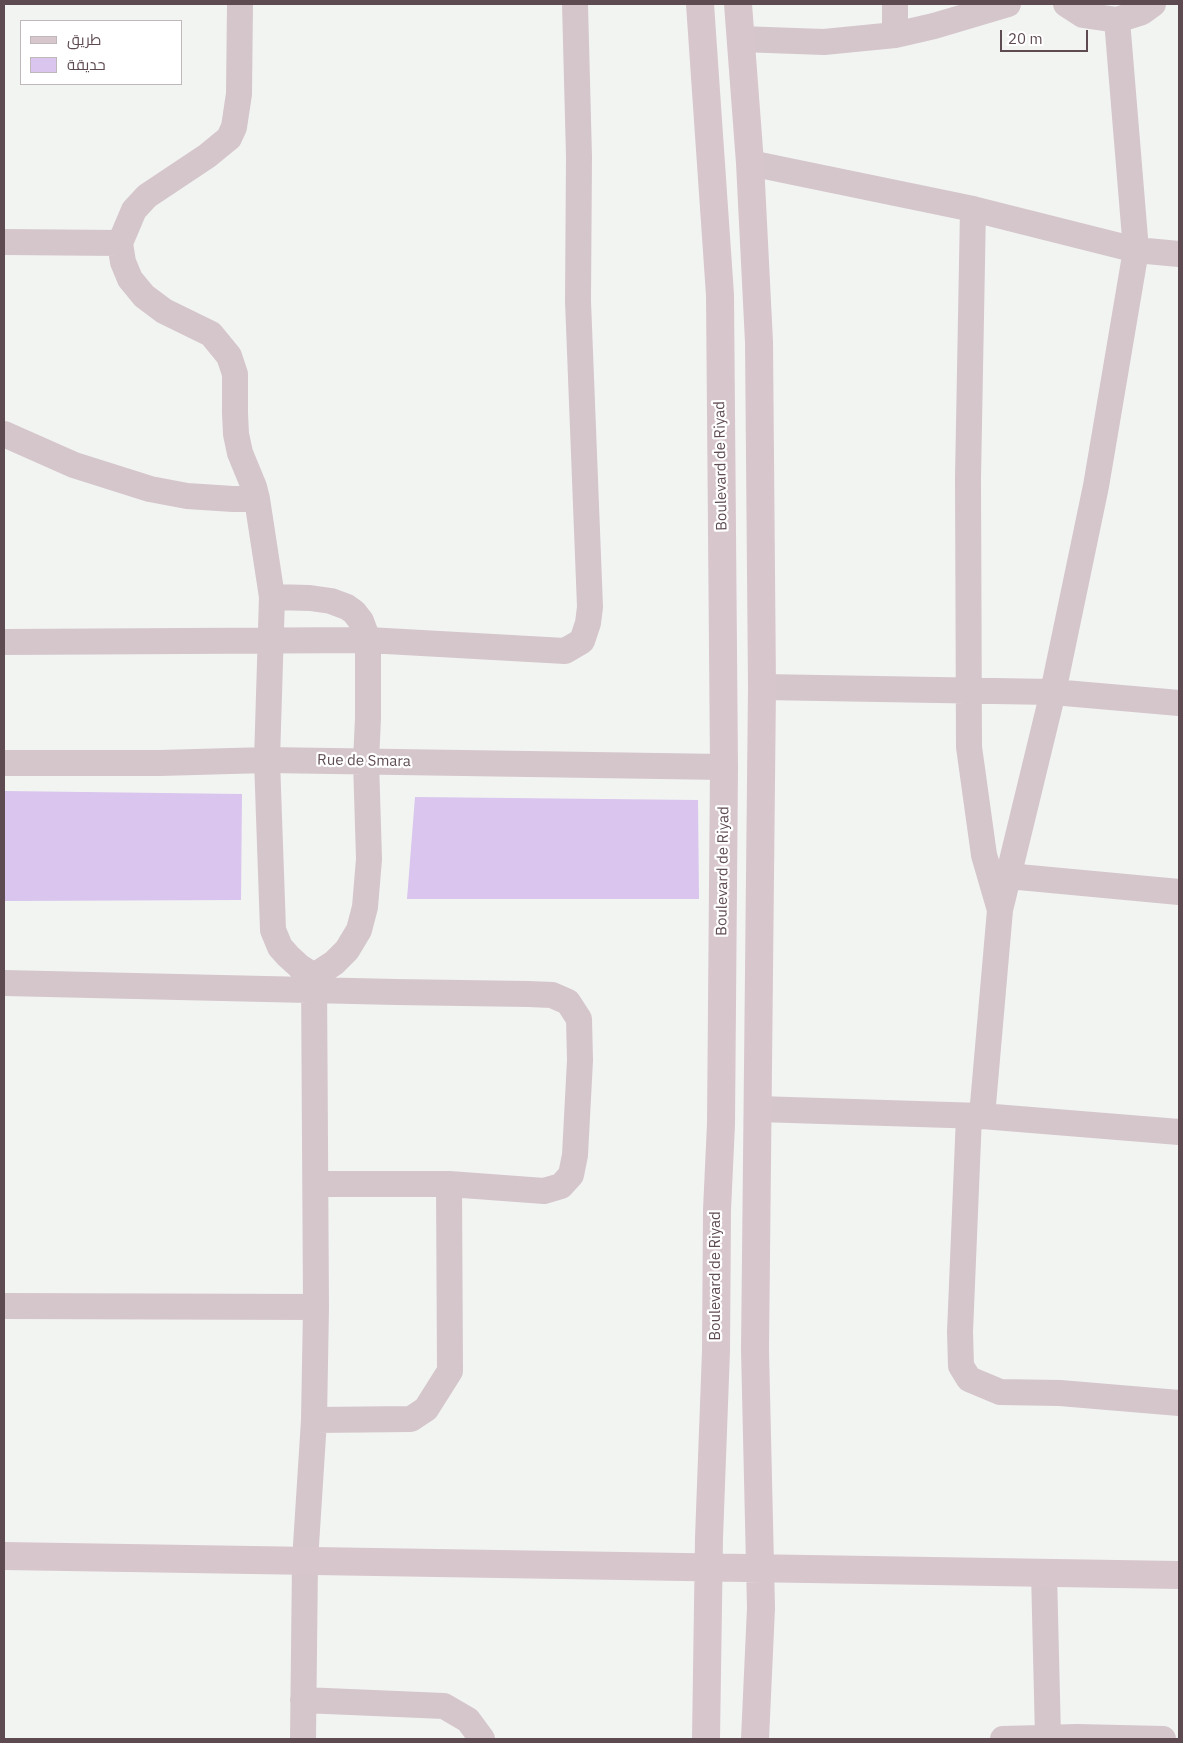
<!DOCTYPE html>
<meta charset="utf-8">
<style>
body{margin:0}
#map{position:relative;width:1183px;height:1743px;overflow:hidden;background:#f2f4f2;font-family:"IBM Plex Sans",Cairo,sans-serif}
canvas{display:block}
.frame{position:absolute;inset:0;border:5px solid #5e4b52;pointer-events:none}
.legend{position:absolute;left:20px;top:20px;width:162px;height:65px;box-sizing:border-box;background:#fff;border:1px solid #bfb7ba;margin:0;padding:6px 9px;list-style:none;font-size:15px;color:#5e4b52}
.legend li{display:flex;align-items:center;gap:10px;height:25px}
.legend b{width:25px;border:1px solid #bfb7ba}
.scale{position:absolute;left:1000px;top:30px;width:88px;height:22px;box-sizing:border-box;border:2px solid #5e4b52;border-top:0;padding-left:6px;font-size:15px;line-height:18px;white-space:nowrap;color:#5e4b52;-webkit-text-stroke:4px #fff;paint-order:stroke}
</style>
<div id="map">
<canvas width="1183" height="1743"></canvas>
<div class="frame"></div>
<ul class="legend">
<li><b style="height:6px;background:#d8c6cd"></b>طريق</li>
<li><b style="height:14px;background:#d9c5ed"></b>حديقة</li>
</ul>
<div class="scale">20 m</div>
</div>
<script>
const ctx = document.querySelector('canvas').getContext('2d');
ctx.lineJoin = 'round';
function fill(path, color) { ctx.fillStyle = color; ctx.fill(path, 'evenodd'); }
const toPath = rows => new Path2D(rows.map(r => 'M' + r).join(''));
function trace(path, color, width, dash) { ctx.strokeStyle = color; ctx.lineWidth = width; ctx.lineCap = dash ? 'butt' : 'round'; ctx.setLineDash(dash || []); ctx.stroke(path); }
function label(font, color, halo, rows, align = 'center') {
  ctx.font = font + ' "IBM Plex Sans",sans-serif'; ctx.lineWidth = 4.5; ctx.setLineDash([]); ctx.textBaseline = 'middle'; ctx.strokeStyle = halo; ctx.fillStyle = color; for (const [text, x, y, turn = 0] of rows) {
    ctx.save(); ctx.translate(x, y); ctx.rotate((+turn || 0) * Math.PI / 180); ctx.textAlign = isNaN(turn) ? turn : align; if (halo) ctx.strokeText(text, 0, 0); ctx.fillText(text, 0, 0); ctx.restore();
  }
}
fill(toPath([
 [4,791,242,794,241,900,4,901],
 [415,797,698,800,699,899,407,899]
]), '#d9c5ed');
trace(toPath([
 [240,4,239,94,234,127,229,138,207,156,147,196,134,210,120,243,123,262,130,279,144,296,164,311,211,334,229,356,235,374,235,413,236,434,240,453,254,487,257,499,272,597,267,760,273,930,280,947,288,956,300,967,314,976],
 [895,4,895,35],
 [1066,4,1083,15,1117,20,1142,12,1153,4],
 [1117,20,1136,250,1096,486,1053,692,1179,703],
 [740,39,824,42,895,35,934,26,1008,4],
 [750,163,973,209,1136,250,1179,254],
 [973,209,968,478,969,747,984,855,1000,910],
 [4,242,120,243],
 [4,434,74,465,150,489,187,496,233,499,257,499],
 [272,597,310,598,331,601,347,607,354,612,361,621,368,640,368,718,366,761,369,859,365,907,359,930,347,950,334,963,314,976],
 [4,642,368,640,565,651,582,641,588,623,590,607,578,301,579,157,575,4],
 [762,687,1053,692,1000,910,982,1116],
 [4,763,160,763,267,760,724,767],
 [1008,876,1179,892],
 [4,983,396,992,528,994,552,995,568,1002,579,1019,580,1060,575,1155,571,1175,561,1186,544,1191,449,1184,316,1184],
 [758,1109,982,1116,1179,1132],
 [969,1116,960,1332,961,1366,969,1379,1000,1392,1060,1393,1179,1403],
 [4,1306,316,1307],
 [314,1420,411,1419,426,1409,450,1371,449,1184],
 [1044,1573,1048,1737],
 [303,1700,444,1706,468,1720,482,1739],
 [303,1739,305,1561,314,1420,316,1307,314,976],
 [1003,1739,1077,1737,1163,1739]
]), '#d5c6cc', 26);
trace(toPath([
 [700,4,720,295,724,767,721,1124,717,1210,716,1351,709,1538,706,1739],
 [738,4,750,163,759,342,762,687,755,1350,761,1608,755,1739],
 [4,1556,1179,1575]
]), '#d8c6cd', 28);
label('15px', '#5e4b52', '#fff', [
 ["Boulevard de Riyad",721,466,-91],
 ["Rue de Smara",364,761,1],
 ["Boulevard de Riyad",723,871,-89],
 ["Boulevard de Riyad",716,1276,-90]
]);
</script>
